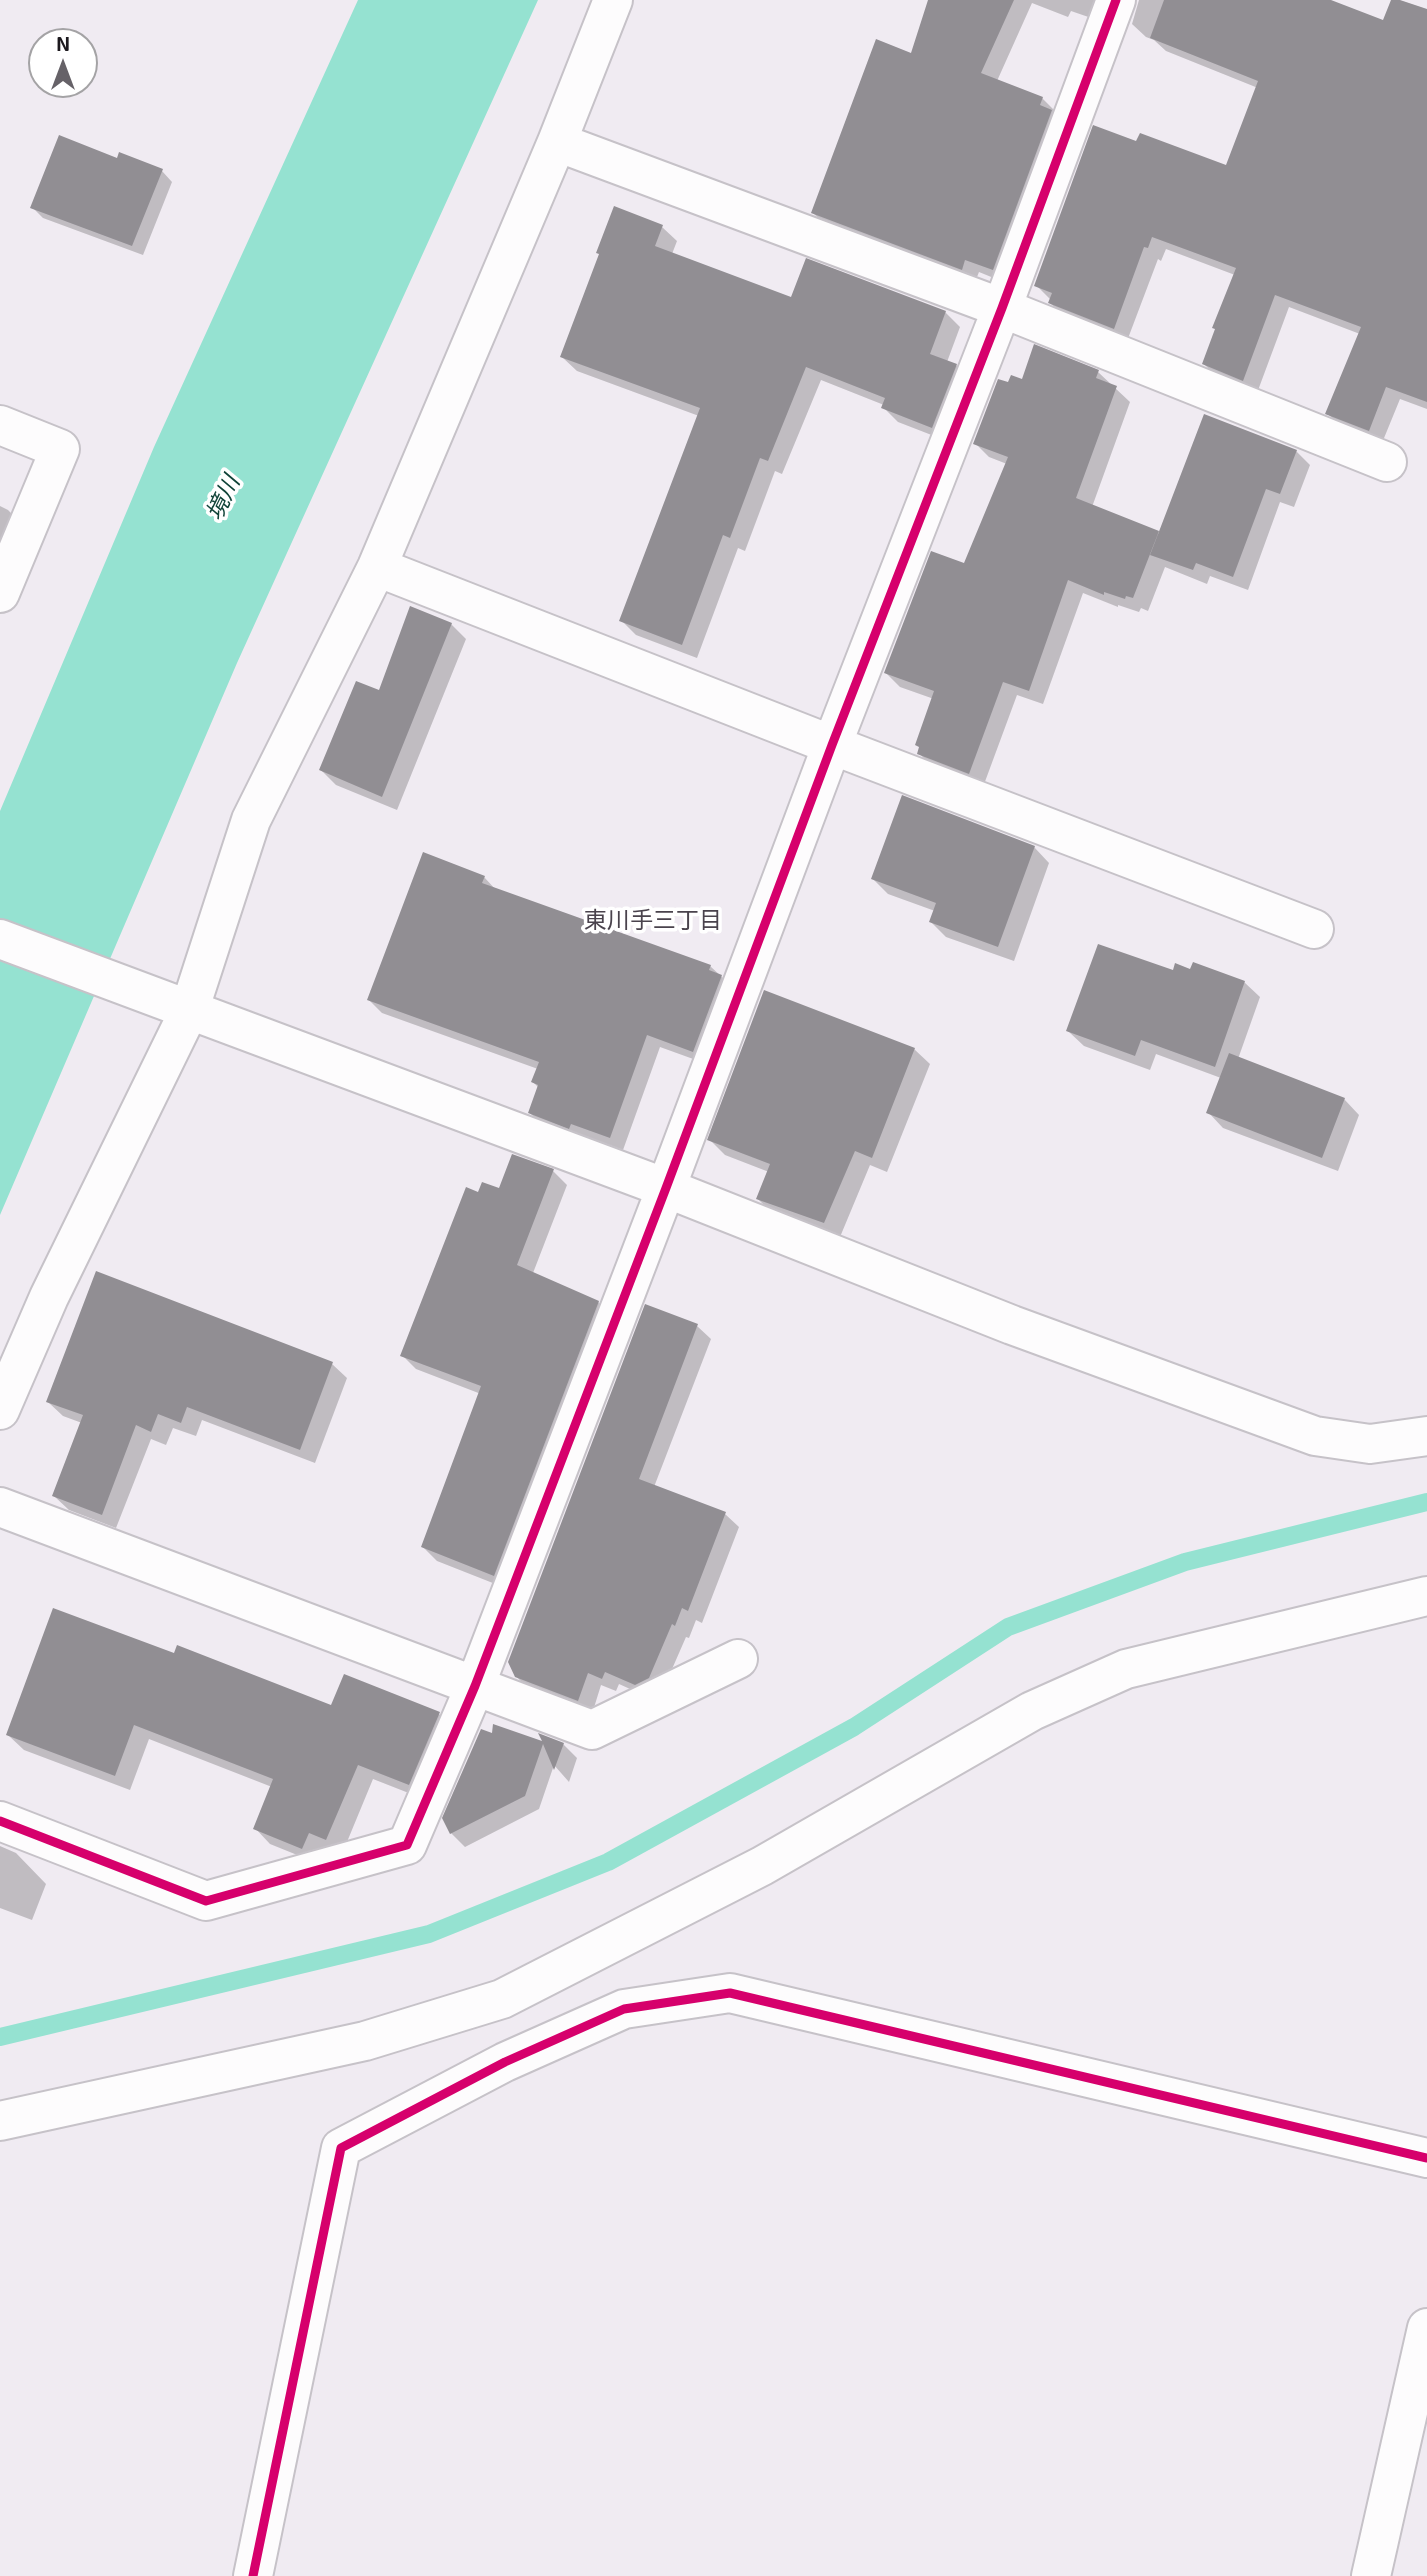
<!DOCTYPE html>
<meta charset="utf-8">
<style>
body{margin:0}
#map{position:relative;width:1427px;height:2576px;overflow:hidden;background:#f0ebf2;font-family:"Exo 2",sans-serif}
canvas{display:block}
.north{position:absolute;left:28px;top:28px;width:70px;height:70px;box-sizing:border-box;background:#fff;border:2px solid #a4a3a5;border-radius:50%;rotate:0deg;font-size:19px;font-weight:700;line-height:28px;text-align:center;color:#1c191e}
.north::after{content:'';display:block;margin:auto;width:24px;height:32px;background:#666268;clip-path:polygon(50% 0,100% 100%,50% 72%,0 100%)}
</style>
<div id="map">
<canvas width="1427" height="2576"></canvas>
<div class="north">N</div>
</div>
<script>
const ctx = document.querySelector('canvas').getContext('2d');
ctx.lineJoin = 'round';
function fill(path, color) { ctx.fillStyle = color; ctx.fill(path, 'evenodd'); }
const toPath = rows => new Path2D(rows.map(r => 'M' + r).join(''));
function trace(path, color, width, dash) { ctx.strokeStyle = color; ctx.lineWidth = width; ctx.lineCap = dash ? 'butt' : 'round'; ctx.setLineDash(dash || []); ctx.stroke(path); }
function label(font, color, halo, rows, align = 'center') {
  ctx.font = font + ' "Exo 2","Noto Sans JP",sans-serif'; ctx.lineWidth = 7; ctx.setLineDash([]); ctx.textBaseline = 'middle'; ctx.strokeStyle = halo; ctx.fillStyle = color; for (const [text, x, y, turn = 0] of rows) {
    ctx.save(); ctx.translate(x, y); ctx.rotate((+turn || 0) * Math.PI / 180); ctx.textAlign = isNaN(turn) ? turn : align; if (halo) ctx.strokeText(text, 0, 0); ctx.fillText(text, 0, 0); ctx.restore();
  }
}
fill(toPath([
 [358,0,538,0,237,663,0,1215,0,811,154,447]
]), '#95e2d1');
fill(toPath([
 [944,0,1113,0,1103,22,1071,11,1068,17,1032,3,997,81,1042,98,1056,112,1006,283,979,272,975,282,827,226,813,213],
 [1139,0,1301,0,1427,54,1427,409,1400,399,1382,443,1341,427,1327,413,1360,334,1289,307,1257,393,1217,377,1204,364,1235,275,1166,249,1161,261,1158,259,1127,341,1064,316,1050,303,1051,300,1036,285,1137,144,1227,167,1258,88,1166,51,1154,40,1146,37,1132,24],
 [118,160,162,171,172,182,143,255,43,218,32,207],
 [662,227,677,241,672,254,792,300,945,312,960,327,947,362,956,365,970,380,947,441,898,422,883,407,884,405,821,380,782,474,775,471,745,551,738,548,697,658,636,635,621,620,699,416,577,371,562,357],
 [1098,372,1130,402,1092,507,1160,535,1296,451,1310,465,1294,507,1280,502,1248,590,1210,576,1207,584,1165,567,1148,611,1141,608,1139,612,1118,605,1118,607,1083,593,1043,704,1017,695,983,787,933,768,919,753,934,699,900,687,886,673,965,566,1007,464,989,457,975,443,1009,385],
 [0,506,8,510,22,524,0,579],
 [451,624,466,639,397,810,336,785,321,770,380,692],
 [1034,847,1049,863,1014,961,946,937,931,922,935,911,888,894,873,879],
 [484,877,496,890,710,966,735,989,707,1064,660,1047,623,1150,584,1136,582,1140,543,1126,530,1113,539,1088,533,1082,538,1069,382,1013,369,1000],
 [1174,972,1244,982,1260,997,1238,1059,1344,1099,1359,1115,1338,1171,1223,1128,1208,1112,1221,1078,1156,1054,1150,1070,1084,1046,1068,1031],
 [914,1049,930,1064,887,1172,870,1165,840,1237,773,1214,758,1199,769,1172,725,1155,709,1139],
 [553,1171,567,1185,533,1273,598,1302,613,1316,508,1589,437,1561,423,1547,481,1394,416,1369,402,1355,479,1194,500,1190],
 [97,1273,332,1364,347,1378,315,1463,202,1420,196,1436,173,1428,166,1445,151,1439,116,1528,69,1510,54,1496,82,1423,63,1416,48,1402],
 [697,1326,711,1339,654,1487,725,1514,739,1527,702,1623,696,1620,689,1638,686,1637,662,1692,650,1698,619,1684,616,1691,601,1685,592,1714,530,1691,516,1676],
 [175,1655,332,1708,439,1714,454,1729,424,1799,373,1779,342,1854,324,1847,317,1863,270,1844,255,1828,272,1787,149,1739,130,1790,24,1750,8,1735],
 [481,1731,545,1744,563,1744,577,1758,569,1782,554,1765,539,1809,465,1847,451,1833],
 [0,1846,16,1853,46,1884,32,1920,0,1908]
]), '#0003');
trace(toPath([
 [0,2037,429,1934,608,1862,854,1727,1008,1627,1185,1562,1427,1502]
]), '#95e2d1', 18);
fill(toPath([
 [928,0,1014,0,981,73,1043,97,1040,105,1052,110,993,270,965,260,962,270,811,213,876,39,911,53],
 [1164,0,1331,0,1383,20,1391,0,1400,0,1427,9,1427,402,1386,387,1369,431,1325,414,1361,327,1275,295,1243,381,1202,364,1215,329,1212,328,1236,268,1152,237,1148,248,1144,247,1114,329,1048,303,1052,293,1034,286,1093,125,1136,141,1140,133,1226,165,1258,81,1150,38],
 [59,135,117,158,119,152,163,169,132,246,30,208],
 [614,206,663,225,655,246,791,297,806,258,946,311,930,354,957,364,932,428,881,408,885,398,806,367,768,461,760,458,730,538,723,535,682,645,619,621,700,408,560,357,599,254,596,253],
 [1034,344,1099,370,1096,378,1117,386,1076,498,1159,531,1133,598,1126,596,1125,599,1104,592,1104,595,1068,580,1029,691,1003,682,969,774,917,754,919,747,915,745,934,691,884,673,931,551,964,563,1008,457,973,444,998,379,1008,382,1011,375,1022,379],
 [1204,414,1297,450,1280,494,1266,489,1233,577,1196,563,1193,570,1150,555],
 [410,606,452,623,382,797,319,770,356,681,379,690],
 [902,795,1035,846,998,947,929,922,936,903,871,879],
 [423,852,485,876,482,883,711,965,709,970,722,975,693,1052,647,1035,610,1138,571,1124,569,1129,528,1113,538,1085,531,1082,539,1062,367,1000],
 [1098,944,1173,970,1175,963,1190,969,1193,962,1245,981,1215,1067,1141,1040,1135,1056,1066,1031],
 [764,990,915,1048,872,1158,855,1151,824,1223,756,1199,770,1164,707,1140],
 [1229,1053,1345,1098,1322,1158,1206,1113],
 [512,1154,554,1169,517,1265,599,1301,494,1576,421,1547,481,1386,400,1356,466,1187,478,1192,482,1182,499,1188],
 [96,1271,333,1362,300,1450,187,1407,181,1423,158,1414,151,1432,136,1425,102,1515,52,1496,83,1415,46,1402],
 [645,1304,698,1324,639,1479,726,1512,688,1611,682,1608,675,1626,672,1624,649,1678,635,1685,605,1672,602,1679,588,1673,578,1701,515,1677,508,1662],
 [53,1608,174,1653,177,1645,331,1705,344,1674,440,1712,409,1785,358,1765,326,1840,309,1833,302,1849,253,1829,273,1779,134,1725,115,1776,6,1735],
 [493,1724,542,1741,538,1733,564,1743,554,1770,543,1744,525,1796,450,1834,442,1818,481,1729,492,1733]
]), '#918e93');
const minor = toPath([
 [613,0,557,142,1002,308,1387,462],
 [0,425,60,449,0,593],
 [377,567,832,745,1314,929],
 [0,939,666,1188,1012,1325,1315,1436,1370,1444,1427,1436],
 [0,1410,49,1297,189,1011,251,820,377,567,557,142],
 [0,1507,592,1730,738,1659],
 [0,1821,206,1901,407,1845,475,1686,666,1188,832,745,1002,308,1116,0],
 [0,2121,365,2041,502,1999,762,1866,1032,1711,1126,1669,1427,1596],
 [253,2576,341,2148,505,2062,624,2009,730,1993,1427,2158],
 [1371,2576,1427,2328]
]);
trace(minor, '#c6c2c8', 42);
trace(minor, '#fdfcfd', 38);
trace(toPath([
 [0,1821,206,1901,407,1845,475,1686,666,1188,832,745,1002,308,1116,0],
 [253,2576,341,2148,505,2062,624,2009,730,1993,1427,2158]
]), '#d6006c', 9);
label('italic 23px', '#104338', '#fff', [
 ["境川",223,498,-64]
]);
label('23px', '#4a434d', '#fff', [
 ["東川手三丁目",653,920]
]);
</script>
